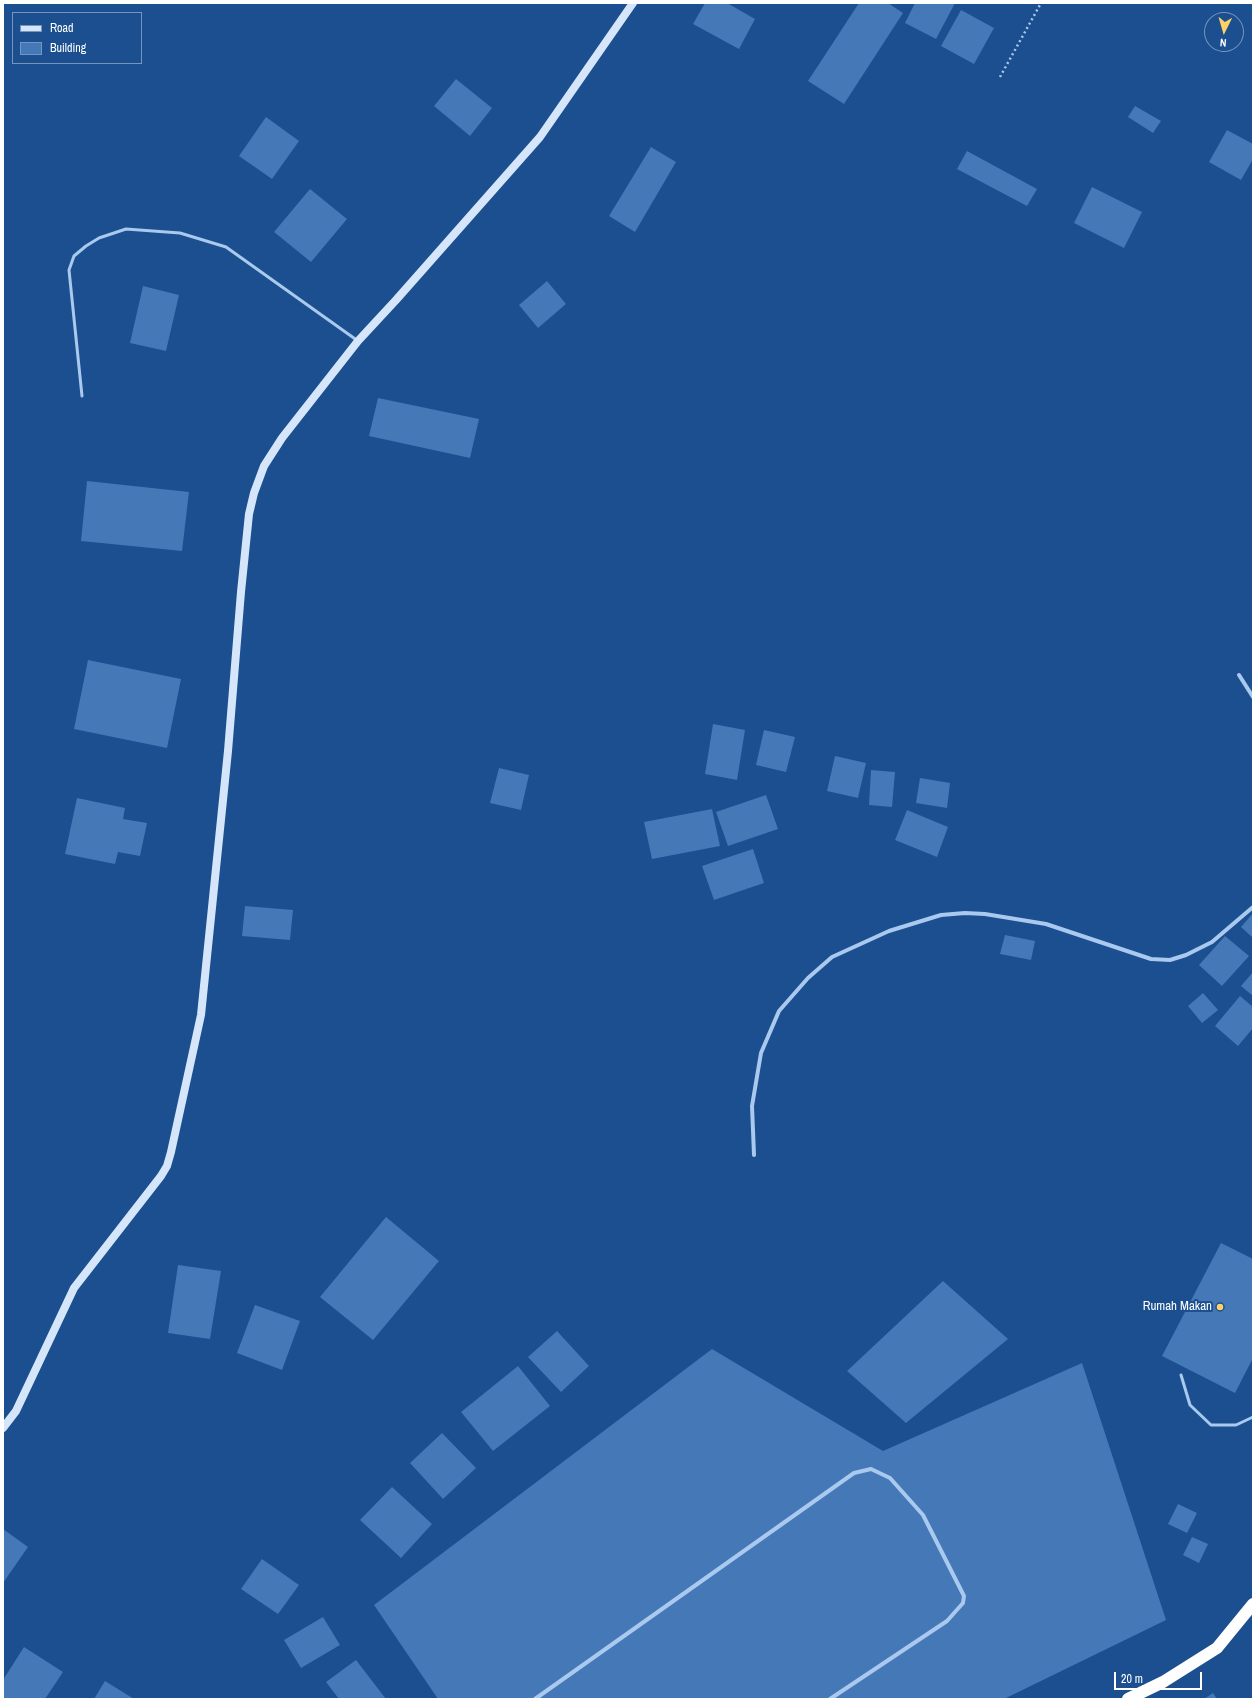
<!DOCTYPE html>
<style>
body{margin:0}
#map{position:relative;width:1256px;height:1702px;overflow:hidden;background:#1b4f8f;font-family:"Archivo Narrow",sans-serif}
canvas{display:block}
.frame{position:absolute;inset:0;border:4px solid #fff;pointer-events:none}
.legend{position:absolute;left:12px;top:12px;width:130px;height:52px;box-sizing:border-box;background:#1b4f8f;border:1px solid #7695bc;margin:0;padding:5px 7px;list-style:none;font-size:12px;color:#fff}
.legend li{display:flex;align-items:center;gap:8px;height:20px}
.legend b{width:20px;border:1px solid #7695bc}
.north{position:absolute;left:1204px;top:12px;width:40px;height:40px;box-sizing:border-box;background:#1b4f8f;border:1px solid #7695bc;border-radius:50%;rotate:185deg;font-size:11px;font-weight:700;line-height:16px;text-align:center;color:#fff}
.north::after{content:'';display:block;margin:auto;width:14px;height:18px;background:#ffd166;clip-path:polygon(50% 0,100% 100%,50% 72%,0 100%)}
.scale{position:absolute;left:1114px;top:1672px;width:88px;height:18px;box-sizing:border-box;border:2px solid #fff;border-top:0;padding-left:5px;font-size:12px;line-height:14px;white-space:nowrap;color:#fff;-webkit-text-stroke:3px #1b4f8f;paint-order:stroke}
</style>
<div id="map">
<canvas width="1256" height="1702"></canvas>
<div class="frame"></div>
<ul class="legend">
<li><b style="height:5px;background:#d6e6fa"></b>Road</li>
<li><b style="height:11px;background:#4478b7"></b>Building</li>
</ul>
<div class="north">N</div>
<div class="scale">20 m</div>
</div>
<script>
const ctx = document.querySelector('canvas').getContext('2d');
ctx.lineJoin = 'round';
function fill(path, color) { ctx.fillStyle = color; ctx.fill(path, 'evenodd'); }
const toPath = rows => new Path2D(rows.map(r => 'M' + r).join(''));
function trace(path, color, width, dash) { ctx.strokeStyle = color; ctx.lineWidth = width; ctx.lineCap = dash ? 'butt' : 'round'; ctx.setLineDash(dash || []); ctx.stroke(path); }
function label(font, color, halo, rows, align = 'center') {
  ctx.font = font + ' "Archivo Narrow",sans-serif'; ctx.lineWidth = 4; ctx.setLineDash([]); ctx.textBaseline = 'middle'; ctx.strokeStyle = halo; ctx.fillStyle = color; for (const [text, x, y, turn = 0] of rows) {
    ctx.save(); ctx.translate(x, y); ctx.rotate((+turn || 0) * Math.PI / 180); ctx.textAlign = isNaN(turn) ? turn : align; if (halo) ctx.strokeText(text, 0, 0); ctx.fillText(text, 0, 0); ctx.restore();
  }
}
fill(toPath([
 [705,3,727,3,755,19,739,49,693,24],
 [859,3,888,3,903,13,844,104,808,81],
 [915,3,955,3,936,39,905,23],
 [961,10,994,28,974,64,941,46],
 [456,79,492,108,470,136,434,106],
 [1135,106,1161,121,1153,133,1128,117],
 [266,117,299,141,272,179,239,156],
 [1227,130,1253,144,1253,159,1241,180,1209,162],
 [651,147,676,162,635,232,609,216],
 [967,151,1037,189,1027,206,957,169],
 [1092,187,1142,212,1124,248,1074,223],
 [310,189,347,219,311,262,274,232],
 [547,281,566,304,538,328,519,305],
 [143,286,179,295,166,351,130,343],
 [378,398,479,419,470,458,369,436],
 [87,481,189,492,182,551,81,541],
 [88,660,181,679,167,748,74,729],
 [713,724,745,730,737,780,705,774],
 [764,730,795,737,786,772,756,765],
 [835,756,866,763,858,798,827,791],
 [499,768,529,775,521,810,490,803],
 [871,770,895,772,892,807,869,805],
 [920,778,950,783,947,808,916,803],
 [766,795,778,829,728,846,716,812],
 [77,798,125,808,123,819,147,823,140,856,118,852,115,864,65,854],
 [712,809,720,846,652,859,644,822],
 [907,810,948,827,937,857,895,840],
 [753,849,764,883,714,900,702,866],
 [245,906,293,910,290,940,242,936],
 [1253,913,1253,938,1241,927],
 [1005,935,1035,941,1031,960,1000,954],
 [1225,936,1249,956,1222,986,1199,965],
 [1253,972,1253,996,1241,986],
 [1203,993,1218,1010,1202,1023,1188,1006],
 [1240,996,1253,1007,1253,1028,1238,1046,1215,1026],
 [386,1217,439,1261,373,1340,320,1297],
 [1221,1243,1253,1259,1253,1358,1235,1393,1162,1356],
 [178,1265,221,1271,210,1339,168,1333],
 [943,1281,1008,1339,906,1423,847,1371],
 [255,1305,300,1321,282,1370,237,1353],
 [557,1331,589,1366,561,1392,528,1357],
 [712,1349,883,1451,1082,1363,1166,1620,1004,1699,438,1699,374,1605],
 [518,1366,550,1406,493,1451,461,1412],
 [442,1433,476,1468,443,1499,410,1463],
 [392,1487,432,1524,401,1558,360,1520],
 [1178,1504,1197,1513,1187,1533,1168,1524],
 [3,1529,28,1547,3,1583],
 [1192,1537,1208,1544,1199,1563,1183,1555],
 [262,1559,299,1585,278,1614,241,1589],
 [323,1617,340,1645,301,1668,284,1640],
 [24,1647,63,1672,45,1699,3,1699,3,1680],
 [356,1660,386,1699,339,1699,326,1682],
 [105,1681,134,1699,94,1699],
 [1213,1693,1217,1699,1204,1699]
]), '#4478b7');
trace(toPath([
 [1000,77,1041,3]
]), '#a9c9ee', 2.5, [2, 3]);
trace(toPath([
 [82,396,69,270,74,256,86,246,99,238,126,229,180,233,226,247,358,341],
 [1181,1375,1190,1405,1211,1425,1236,1425,1253,1417]
]), '#a9c9ee', 3);
trace(toPath([
 [1239,675,1253,697],
 [754,1155,752,1106,761,1053,779,1011,808,978,832,957,889,931,941,915,965,913,985,914,1046,924,1151,959,1170,960,1186,955,1212,942,1253,907],
 [535,1699,854,1473,871,1469,890,1478,923,1515,964,1596,963,1603,947,1621,830,1699]
]), '#a9c9ee', 4);
trace(toPath([
 [3,1428,16,1411,74,1288,161,1176,167,1166,171,1152,201,1015,228,751,241,592,249,514,254,493,264,466,282,438,358,341,396,300,540,137,633,3]
]), '#d6e6fa', 8);
trace(toPath([
 [1128,1699,1163,1682,1217,1648,1253,1604]
]), '#fff', 12);
for (const [x, y, r, color] of [
 [1220,1307,4,"#ffd166"]
]) { const dot = new Path2D(); dot.arc(x, y, r, 0, 2 * Math.PI); ctx.fillStyle = color; ctx.fill(dot); trace(dot, '#1b4f8f', 1.5); }
label('13px', '#fff', '#1b4f8f', [
 ["Rumah Makan",1212,1307]
], 'right');
</script>
